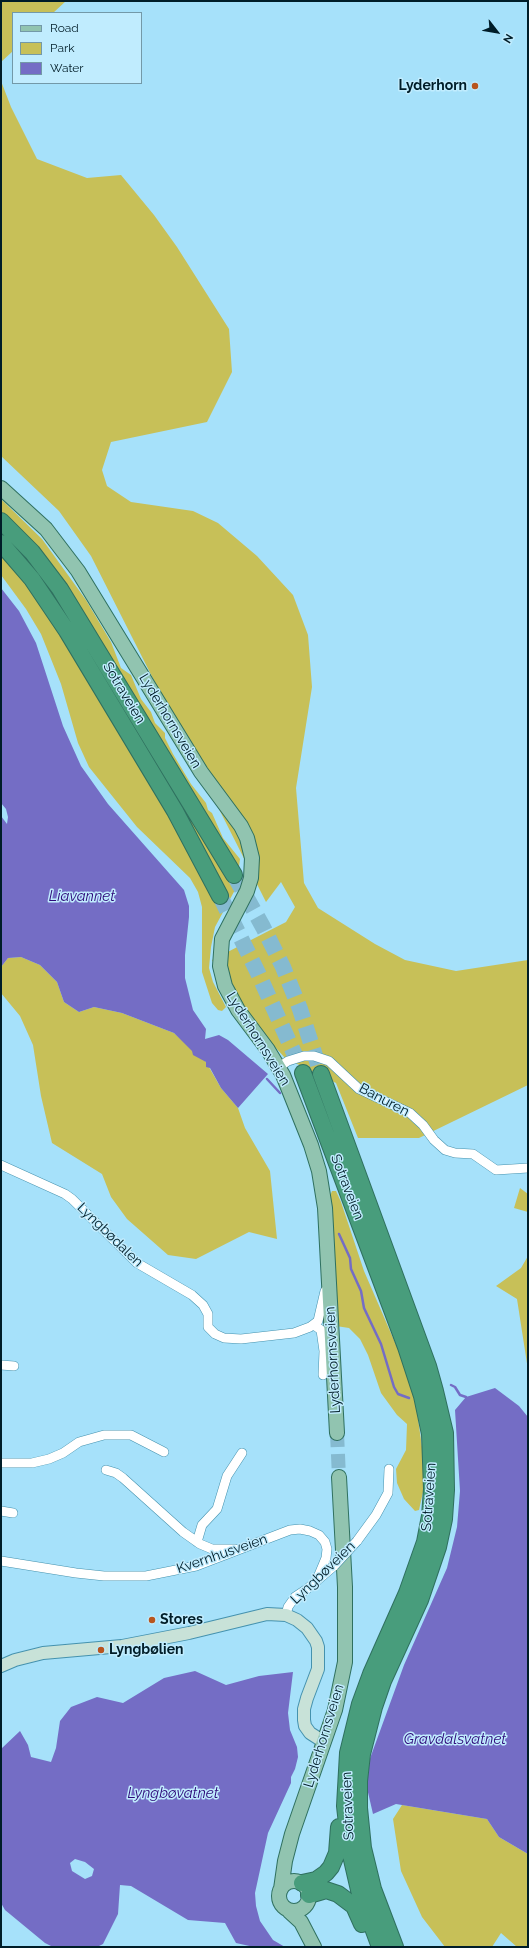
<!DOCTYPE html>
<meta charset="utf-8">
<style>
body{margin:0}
#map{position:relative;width:529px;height:1948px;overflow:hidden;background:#a6e1fa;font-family:Raleway,sans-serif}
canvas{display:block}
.frame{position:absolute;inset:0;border:2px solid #001d28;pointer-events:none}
.legend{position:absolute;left:12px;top:12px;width:130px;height:72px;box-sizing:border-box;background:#c0ecfe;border:1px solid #7399a8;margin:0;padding:5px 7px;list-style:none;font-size:12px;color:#001d28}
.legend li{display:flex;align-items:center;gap:8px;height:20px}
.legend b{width:20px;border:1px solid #7399a8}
.north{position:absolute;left:477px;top:12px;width:40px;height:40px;-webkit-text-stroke:3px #c0ecfe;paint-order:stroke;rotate:121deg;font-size:11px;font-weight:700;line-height:16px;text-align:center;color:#001d28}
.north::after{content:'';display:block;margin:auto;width:14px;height:18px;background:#001d28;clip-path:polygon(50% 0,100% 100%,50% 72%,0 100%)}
</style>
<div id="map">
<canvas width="529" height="1948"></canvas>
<div class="frame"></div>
<ul class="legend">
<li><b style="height:5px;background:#91c4b0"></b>Road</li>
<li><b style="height:11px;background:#c7c058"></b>Park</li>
<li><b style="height:11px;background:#746dc5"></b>Water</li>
</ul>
<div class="north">N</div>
</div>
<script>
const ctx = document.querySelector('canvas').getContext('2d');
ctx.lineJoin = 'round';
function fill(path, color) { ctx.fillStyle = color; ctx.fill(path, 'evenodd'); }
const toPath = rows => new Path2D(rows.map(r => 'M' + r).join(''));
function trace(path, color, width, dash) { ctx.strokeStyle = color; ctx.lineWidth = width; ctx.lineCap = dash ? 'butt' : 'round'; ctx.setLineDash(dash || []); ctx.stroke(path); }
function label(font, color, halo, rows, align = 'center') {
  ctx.font = font + ' Raleway,sans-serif'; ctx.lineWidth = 3; ctx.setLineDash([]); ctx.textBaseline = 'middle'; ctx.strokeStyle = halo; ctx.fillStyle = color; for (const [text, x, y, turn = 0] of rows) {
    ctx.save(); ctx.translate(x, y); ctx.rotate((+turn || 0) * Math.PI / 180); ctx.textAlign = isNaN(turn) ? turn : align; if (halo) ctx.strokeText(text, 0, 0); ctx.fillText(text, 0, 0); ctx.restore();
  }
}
fill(toPath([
 [1,1,66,1,53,13,13,13,13,51,1,62],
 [1,81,11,107,37,159,87,178,121,175,154,215,177,247,229,329,232,372,207,422,111,442,102,470,107,486,131,502,193,511,218,523,257,556,293,595,308,635,312,687,296,788,304,883,318,908,375,944,405,960,456,971,528,960,528,1085,419,1138,358,1138,336,1083,285,1058,237,1005,212,960,286,922,295,907,281,882,266,902,91,556,59,511,1,456],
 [1,499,42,539,86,600,111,642,121,668,131,675,141,699,151,712,155,723,165,733,165,738,173,754,191,784,206,803,208,810,212,813,223,838,240,859,236,888,215,927,211,947,209,968,213,982,226,1007,222,1011,218,1010,212,1003,202,972,202,907,198,892,190,878,137,827,89,767,78,743,61,684,41,634,26,609,1,575,1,553,34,594,59,631,163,803,209,891,215,898,219,899,222,896,222,888,217,877,154,761,152,762,67,622,35,574,1,535,1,528,15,541,58,595,174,785,218,864,225,872,229,874,234,871,235,865,62,580,33,542,1,512],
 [21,957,40,965,57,982,64,1002,79,1012,94,1007,122,1013,174,1033,206,1062,221,1088,238,1108,245,1128,270,1171,277,1239,249,1232,196,1259,168,1255,127,1219,111,1197,102,1174,52,1143,41,1096,33,1045,20,1016,1,993,1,967,8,958],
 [520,1188,528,1194,528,1212,514,1208],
 [332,1191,336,1191,341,1202,364,1271,403,1361,416,1405,424,1461,423,1492,419,1510,415,1511,404,1499,397,1483,396,1469,406,1450,407,1424,397,1415,381,1393,368,1355,360,1339,349,1328,336,1326,334,1232,330,1196],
 [528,1256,528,1370,517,1299,496,1286,521,1268],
 [402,1805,487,1819,499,1837,528,1854,528,1947,517,1947,501,1933,492,1947,445,1947,422,1917,401,1871,393,1819]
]), '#c7c058');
fill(toPath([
 [1,588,19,611,36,643,63,726,81,766,108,804,184,890,189,906,189,917,185,955,185,978,193,1010,206,1029,205,1039,219,1035,228,1040,268,1074,238,1108,221,1088,210,1068,206,1067,206,1062,193,1055,192,1051,174,1033,122,1013,94,1007,79,1012,64,1002,57,982,40,965,21,957,8,958,1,967,1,816,7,824,8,817,6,809,1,803],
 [495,1388,519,1406,528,1417,528,1854,499,1837,487,1819,396,1804,373,1814,364,1775,404,1665,447,1568,457,1527,460,1491,455,1410,466,1397],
 [195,1671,226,1685,259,1676,293,1672,288,1713,290,1730,297,1747,298,1757,295,1769,291,1777,291,1783,268,1833,255,1893,256,1906,260,1921,273,1940,285,1947,254,1947,236,1943,225,1923,188,1920,131,1886,120,1885,118,1914,103,1944,97,1947,53,1947,45,1943,5,1910,1,1903,1,1749,20,1731,28,1745,31,1757,51,1762,56,1748,60,1721,71,1707,97,1697,123,1703,164,1678],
 [75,1859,85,1862,94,1869,92,1876,85,1879,72,1871,70,1863]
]), '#746dc5');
trace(toPath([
 [267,1079,280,1093],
 [339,1234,350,1258,351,1269,361,1291,364,1308,381,1344,394,1387,398,1394,409,1398],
 [451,1385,455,1387,460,1395,466,1397]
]), '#746dc5', 2.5);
trace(toPath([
 [337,1433,339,1477]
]), '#85bad0', 14, [14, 7]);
trace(toPath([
 [234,875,263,927,283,967,300,1009,321,1074],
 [220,896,258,973,303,1073]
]), '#85bad0', 16, [16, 8]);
const street = toPath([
 [279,1067,288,1061,304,1056,314,1056,329,1061,359,1089,410,1113,423,1125,434,1140,445,1150,455,1153,473,1154,496,1170,528,1168],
 [1,1165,65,1194,72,1199,137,1263,192,1295,203,1305,208,1314,208,1327,215,1334,224,1338,241,1339,294,1333,310,1327,318,1321,325,1291,330,1290],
 [314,1325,321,1330,324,1351,333,1351],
 [1,1365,14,1366],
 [323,1375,324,1351],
 [1,1463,32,1463,49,1459,63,1453,79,1442,104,1435,131,1435,164,1452],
 [106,1470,116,1473,123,1478,183,1532,200,1544,212,1549,235,1549],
 [1,1511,13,1513],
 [357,1541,376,1515,388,1493,389,1469],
 [197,1542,202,1525,217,1509,227,1476,242,1453],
 [1,1561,76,1573,104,1576,146,1576,196,1566,290,1530,300,1529,310,1531,319,1535,325,1542,327,1549,326,1558,316,1582],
 [286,1615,288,1607,295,1597,307,1589,334,1566]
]);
const secondary = toPath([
 [1,1666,15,1660,43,1653,122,1646,189,1633,267,1614,286,1615,297,1620,307,1628,316,1641,318,1647,318,1669,307,1698,304,1709,304,1720,305,1726,310,1733,324,1742]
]);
const primary = toPath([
 [1,488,46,529,78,571,201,772,241,826,247,838,252,858,251,878,247,891,222,939,220,966,225,986,238,1010,268,1050,283,1075,311,1145,319,1171,325,1208,337,1433],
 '279 1896a15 15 0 1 1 30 0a15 15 0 1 1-30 0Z',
 [281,1889,285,1861,292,1834,335,1710,345,1662,345,1587,339,1477],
 [289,1911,301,1922,314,1947]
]);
const highway = toPath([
 [1,521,32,552,60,589,234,875],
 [1,543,32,579,67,631,175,811,220,896],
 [303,1073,406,1347,422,1396,430,1434,432,1489,430,1516,425,1542,407,1593,371,1674,360,1704,348,1753,345,1806,350,1851,359,1890,380,1947],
 [321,1074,428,1366,435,1391,445,1433,446,1490,444,1519,438,1547,420,1600,383,1681,374,1707,362,1754,359,1781,359,1808,363,1848,373,1889,395,1947],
 [302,1883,316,1880,326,1873,331,1867,337,1853,339,1827],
 [309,1895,326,1890,338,1894,354,1906,362,1924]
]);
trace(street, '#4592ae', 10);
trace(secondary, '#4592ae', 14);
trace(primary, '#2f705f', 16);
trace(highway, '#2f705f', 18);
trace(street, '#fff', 9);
trace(secondary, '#c8e2d8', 12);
trace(primary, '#91c4b0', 14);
trace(highway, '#489d7c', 16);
const streetBridge = toPath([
 [334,1566,357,1541]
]);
trace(streetBridge, '#4592ae', 10, []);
trace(streetBridge, '#fff', 9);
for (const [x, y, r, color] of [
 [475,86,4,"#b8551e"],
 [152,1620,4,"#b8551e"],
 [101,1650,4,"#b8551e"]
]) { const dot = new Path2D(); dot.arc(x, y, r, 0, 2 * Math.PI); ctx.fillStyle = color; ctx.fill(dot); trace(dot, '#c0ecfe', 1.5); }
label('bold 14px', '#001d28', '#c0ecfe', [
 ["Lyderhorn",467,86,"right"],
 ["Stores",160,1620],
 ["Lyngbølien",109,1650]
], 'left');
label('14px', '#001d28', '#c0ecfe', [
 ["Sotraveien",124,693,59],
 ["Lyderhornsveien",170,721,59],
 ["Lyderhornsveien",258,1039,58],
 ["Banuren",384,1100,28],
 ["Sotraveien",347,1187,69],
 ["Lyngbødalen",110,1235,44],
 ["Lyderhornsveien",333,1360,-93],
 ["Sotraveien",429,1497,-86],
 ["Kvernhusveien",222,1554,-19],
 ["Lyngbøveien",323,1573,-44],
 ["Lyderhornsveien",324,1736,-73],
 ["Sotraveien",348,1806,-92]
]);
label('italic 15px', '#2c0677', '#c0ecfe', [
 ["Liavannet",82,896],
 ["Gravdalsvatnet",455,1739],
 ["Lyngbøvatnet",173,1793]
]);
</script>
